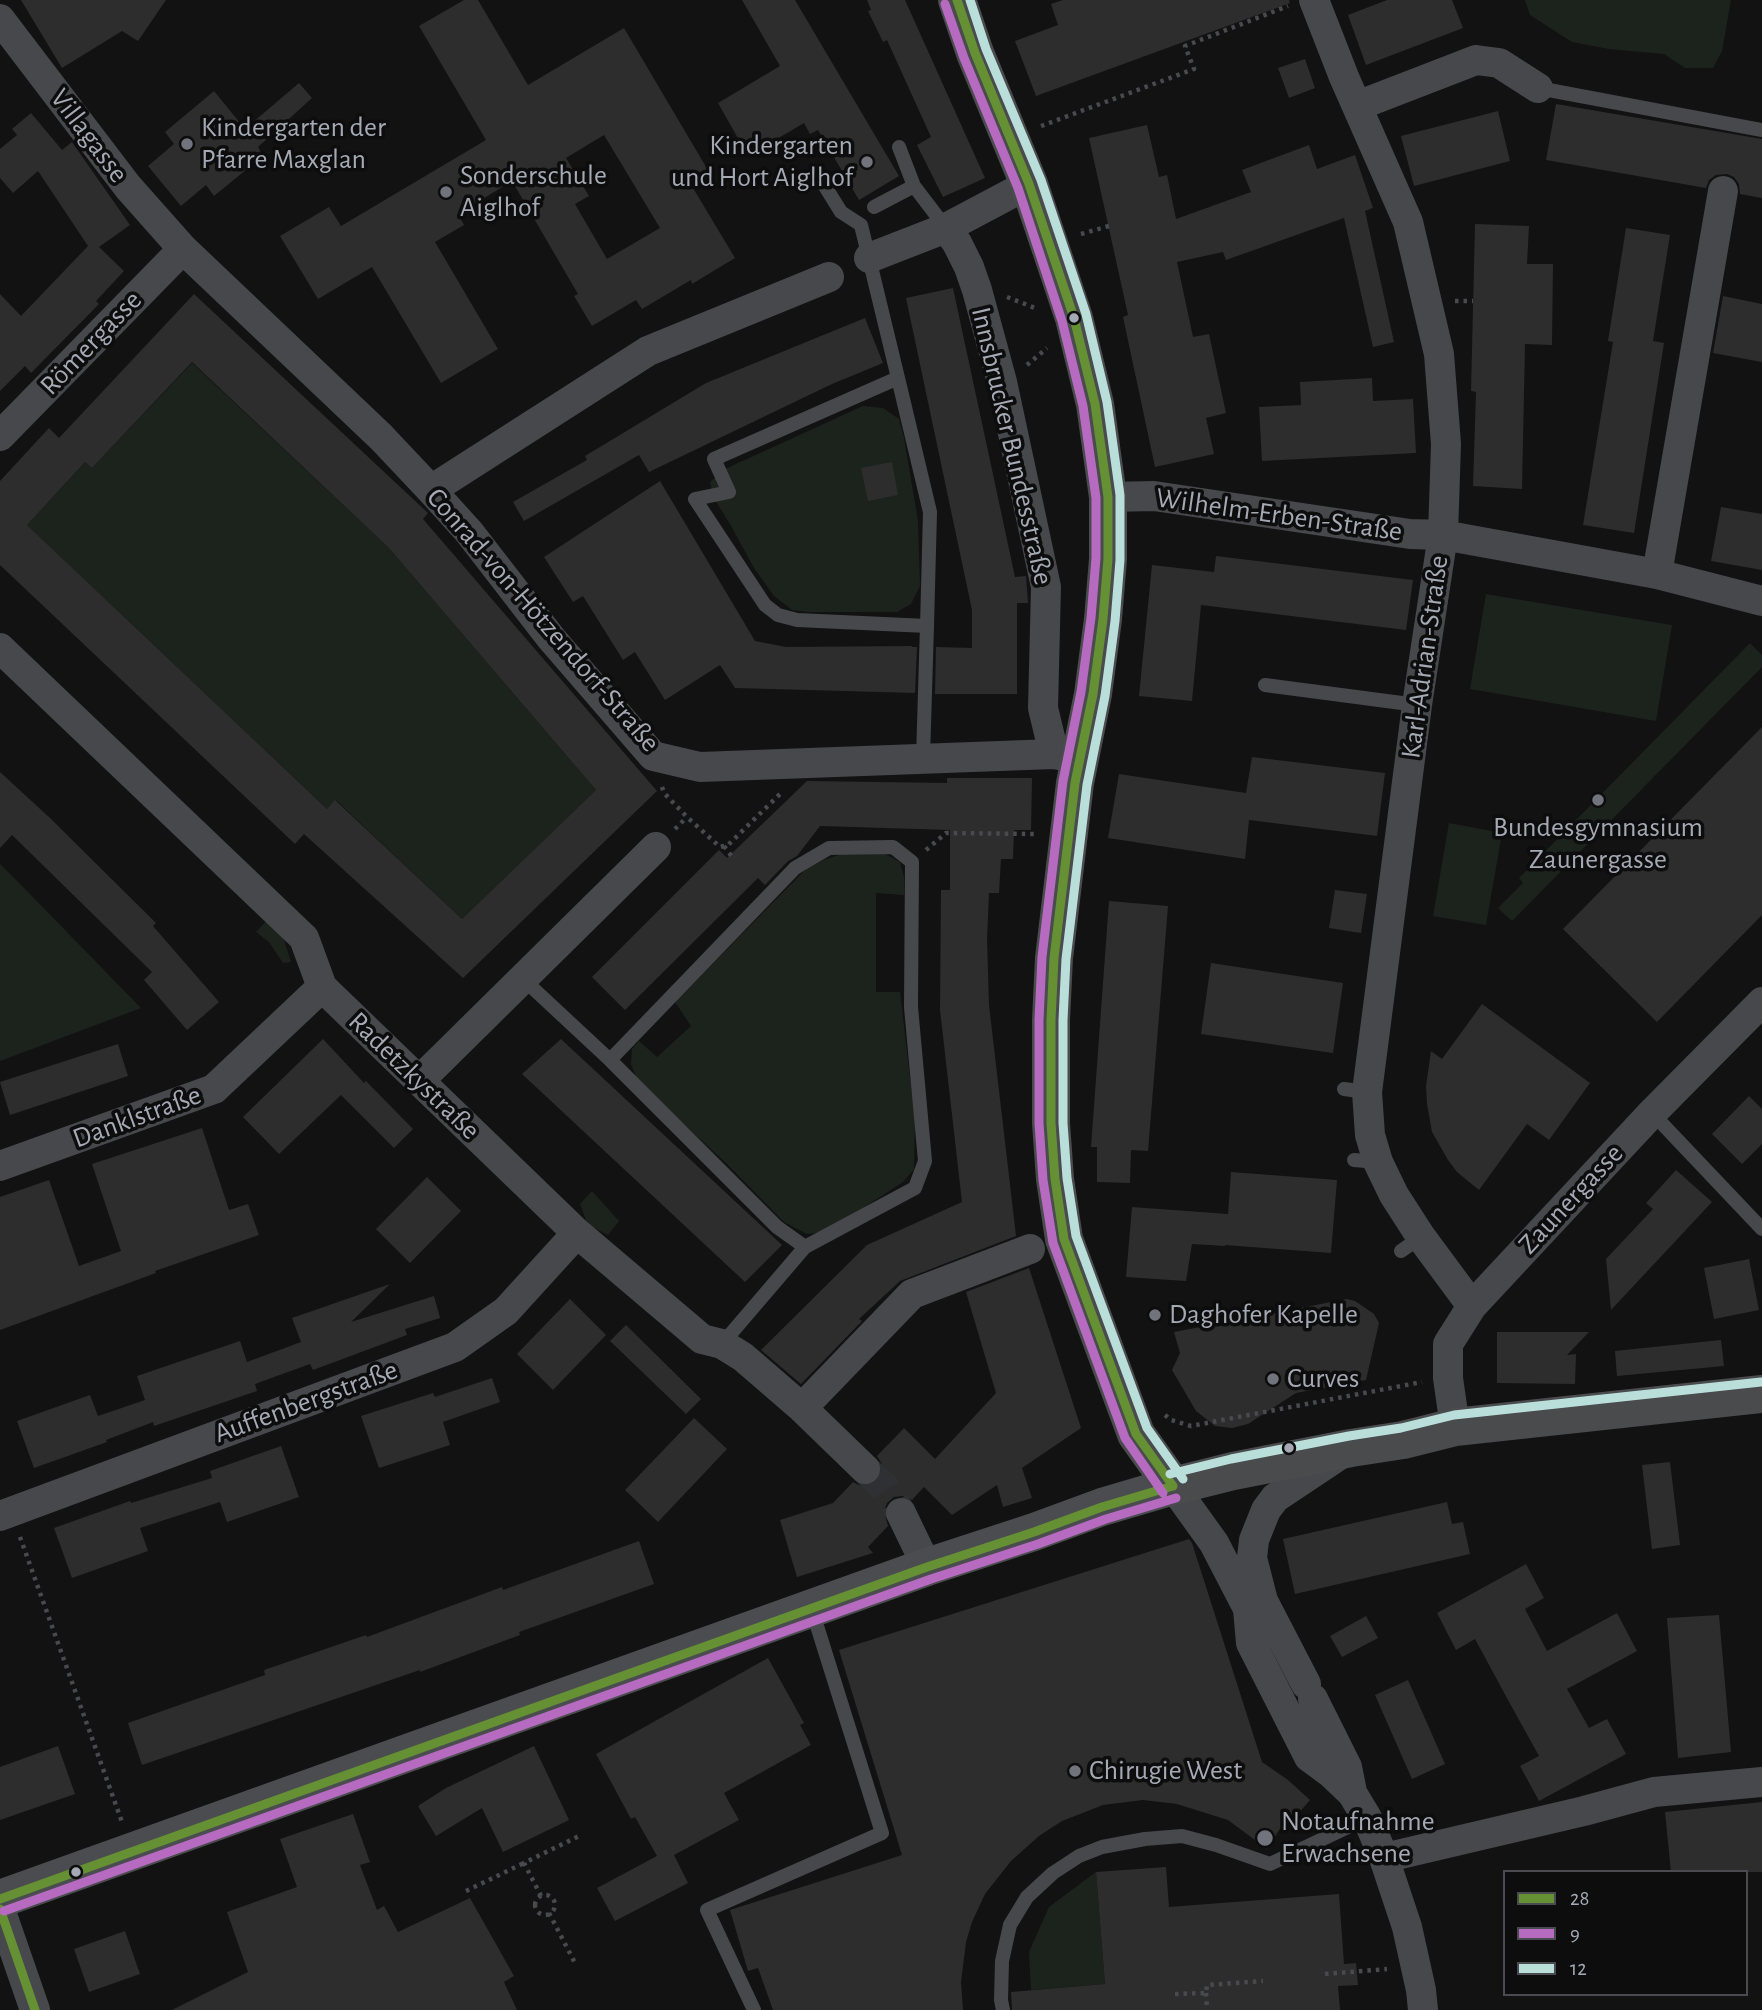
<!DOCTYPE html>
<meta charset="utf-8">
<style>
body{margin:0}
#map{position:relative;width:1762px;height:2010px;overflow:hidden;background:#121213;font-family:"Alegreya Sans",sans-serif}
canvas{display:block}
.legend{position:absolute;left:1503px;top:1870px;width:245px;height:126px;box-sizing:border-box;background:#0d0d0e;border:2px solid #494b50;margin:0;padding:9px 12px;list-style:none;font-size:21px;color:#a4a9b4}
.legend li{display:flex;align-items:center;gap:14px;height:35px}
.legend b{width:35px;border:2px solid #494b50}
</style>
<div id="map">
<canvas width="1762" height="2010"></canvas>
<ul class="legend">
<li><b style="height:9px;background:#659134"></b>28</li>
<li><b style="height:9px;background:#b66bc1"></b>9</li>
<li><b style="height:9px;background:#badfdb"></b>12</li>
</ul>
</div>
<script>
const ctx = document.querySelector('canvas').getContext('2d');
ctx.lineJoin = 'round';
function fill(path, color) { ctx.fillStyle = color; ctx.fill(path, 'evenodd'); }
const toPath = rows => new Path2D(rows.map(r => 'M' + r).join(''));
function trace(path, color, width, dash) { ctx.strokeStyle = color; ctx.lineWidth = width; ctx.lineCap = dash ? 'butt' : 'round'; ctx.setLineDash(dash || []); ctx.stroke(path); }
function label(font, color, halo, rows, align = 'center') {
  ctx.font = font + ' "Alegreya Sans",sans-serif'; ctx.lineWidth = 7; ctx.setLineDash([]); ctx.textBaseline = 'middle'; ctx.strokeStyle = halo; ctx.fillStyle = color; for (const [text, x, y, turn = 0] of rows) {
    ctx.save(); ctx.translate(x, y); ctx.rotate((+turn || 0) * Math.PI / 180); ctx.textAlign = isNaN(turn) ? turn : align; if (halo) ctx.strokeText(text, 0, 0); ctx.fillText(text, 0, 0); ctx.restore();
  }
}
fill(toPath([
 [1525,0,1731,0,1722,51,1713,68,1685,68,1664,54,1609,49,1572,42,1530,15],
 [192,363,389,548,596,790,462,919,336,800,327,809,27,525,85,462,92,468],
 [863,406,883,408,899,419,904,438,918,521,920,586,911,604,897,612,810,612,792,610,774,596,754,568,730,524,713,497,710,482,725,469],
 [1486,594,1672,625,1656,721,1470,689],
 [1750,643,1762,655,1762,667,1512,921,1498,908,1523,883,1519,878],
 [1449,823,1502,833,1486,925,1433,916],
 [883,853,900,862,904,877,904,895,876,893,876,992,900,992,915,1120,914,1169,903,1182,826,1232,807,1234,784,1222,725,1162,638,1082,631,1064,632,1049,639,1041,657,1057,691,1026,675,1002,805,870,823,860,842,854],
 [0,864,25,889,141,1008,0,1061],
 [268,919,283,937,291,962,283,963,269,942,256,932],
 [592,1191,619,1221,608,1235,588,1225,580,1204],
 [1096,1872,1105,1984,1031,1990,1029,1952,1049,1907]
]), '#1c231d');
fill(toPath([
 [21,0,166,0,138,41,122,31,62,68],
 [464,0,478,0,528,85,624,28,712,177,693,188,735,258,692,284,691,280,642,309,636,300,592,326,574,296,578,294,512,181,458,214,464,225,435,242,498,349,441,383,372,267,318,299,280,236,329,207,341,226,486,140,419,26],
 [604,135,660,228,607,259,575,204,589,196,566,158],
 [742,0,795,0,899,176,859,200,818,130,810,134,804,123,748,156,718,103,780,66],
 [867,0,905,0,985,178,943,197,917,145,931,137,887,40,883,42,868,11,871,10],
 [1063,0,1289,0,1290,3,1036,96,1015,41,1058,25,1051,4],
 [1387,0,1452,0,1463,28,1366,65,1348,15],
 [1305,59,1315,88,1289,98,1278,68],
 [299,83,312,98,258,147,263,156,214,196,206,185,181,206,148,166,174,144,165,132,214,91,245,129],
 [1556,104,1762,139,1762,198,1740,194,1739,184,1734,177,1727,174,1716,175,1709,180,1706,188,1546,160],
 [1498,111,1510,161,1414,186,1401,136],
 [31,113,62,150,72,142,130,225,99,247,124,271,96,301,99,304,31,373,25,366,0,391,0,294,21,316,88,246,38,171,13,193,0,178,0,149,17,135,12,129],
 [1147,125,1159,177,1167,175,1176,219,1251,192,1242,170,1309,145,1317,169,1355,155,1373,208,1365,211,1394,342,1373,347,1344,218,1226,260,1223,252,1177,262,1193,337,1209,334,1226,413,1206,418,1214,454,1155,467,1123,317,1128,315,1089,138],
 [1475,224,1529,226,1527,264,1553,264,1552,345,1525,344,1522,489,1473,486,1476,392,1471,391],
 [1626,228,1670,235,1653,341,1664,343,1634,533,1583,525,1613,342,1608,341],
 [953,288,1015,577,1026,576,1028,603,1017,603,1017,694,935,694,936,647,972,648,972,610,906,298],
 [194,294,428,513,423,519,657,791,463,978,304,834,295,844,0,565,0,481,49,428,59,438],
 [192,362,389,548,596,790,462,919,335,800,327,809,27,525,85,462,92,468],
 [1723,296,1762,304,1762,362,1713,353],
 [865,318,883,363,832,384,649,472,639,455,524,521,513,502,587,460,585,456,706,383],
 [1372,378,1373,401,1413,399,1416,453,1262,461,1259,407,1301,405,1300,382],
 [892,462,898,495,868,501,861,468],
 [660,481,755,641,786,647,912,646,912,647,917,647,915,693,735,688,720,665,665,700,635,652,623,660,583,596,573,602,544,557],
 [1721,507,1762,514,1762,570,1711,561],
 [1216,556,1413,580,1406,630,1201,605,1192,701,1139,696,1152,565,1214,572],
 [1762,727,1762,915,1657,1022,1563,929],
 [1252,757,1385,773,1377,836,1249,820,1245,859,1108,838,1119,774,1246,793],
 [0,772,50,818,156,923,153,926,219,1002,187,1030,144,980,152,972,12,835,0,848],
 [947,778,1032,778,1031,830,1014,830,1013,859,1001,859,999,893,989,893,987,939,989,1005,1016,1236,900,1281,859,1319,862,1321,801,1384,761,1350,867,1245,962,1202,940,1010,941,890,950,890,950,830,820,826,797,856,788,861,765,885,758,878,625,1010,592,977,719,850,727,858,807,781,947,783],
 [1335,890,1367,894,1361,933,1329,928],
 [1109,901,1168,906,1148,1151,1131,1150,1130,1183,1097,1182,1097,1147,1091,1147],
 [1211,963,1343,983,1333,1053,1201,1034],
 [1482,1004,1590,1083,1549,1140,1527,1124,1479,1190,1457,1172,1448,1160,1432,1132,1427,1104,1426,1086,1431,1051,1442,1059],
 [323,1039,364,1083,366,1081,413,1129,394,1148,341,1095,279,1154,243,1117],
 [561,1039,782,1245,745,1282,522,1074],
 [118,1044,128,1076,10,1115,0,1082],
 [1749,1096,1762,1109,1762,1144,1742,1164,1712,1134],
 [202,1128,229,1210,248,1204,259,1235,155,1271,156,1273,0,1330,0,1197,49,1180,79,1266,121,1251,92,1164],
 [1676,1170,1712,1202,1611,1310,1606,1259,1653,1209,1646,1203],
 [1231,1172,1337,1180,1331,1253,1225,1245,1225,1246,1192,1244,1186,1281,1126,1277,1132,1207,1228,1214],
 [427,1177,461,1211,410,1263,376,1229],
 [1749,1259,1759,1310,1714,1319,1704,1268],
 [1029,1268,1081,1428,1022,1468,1032,1498,1003,1507,997,1485,952,1515,924,1487,912,1500,903,1496,894,1497,887,1503,884,1511,888,1526,868,1547,873,1553,797,1577,780,1520,833,1503,853,1482,861,1486,869,1486,877,1482,882,1473,882,1464,877,1456,904,1428,935,1459,996,1393,966,1292],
 [390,1284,351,1322,434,1296,440,1318,405,1329,407,1335,313,1370,310,1364,255,1384,257,1391,154,1426,153,1422,106,1440,107,1442,34,1468,17,1421,90,1395,98,1416,145,1400,137,1376,240,1341,247,1362,301,1342,292,1318],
 [570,1299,606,1335,553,1390,517,1354],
 [1347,1299,1355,1301,1374,1314,1379,1323,1366,1380,1296,1393,1248,1424,1232,1428,1215,1426,1196,1411,1172,1370,1180,1353,1174,1332],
 [626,1325,701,1399,686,1414,610,1341],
 [1497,1332,1589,1332,1567,1355,1576,1354,1575,1384,1497,1383],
 [1721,1340,1724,1366,1617,1376,1615,1351],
 [492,1378,500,1402,443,1422,450,1445,379,1468,361,1416,433,1393,435,1397],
 [694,1418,727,1449,658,1522,625,1490],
 [281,1446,299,1497,227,1522,220,1502,140,1528,148,1551,72,1578,54,1528,130,1501,131,1503,212,1478,210,1471],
 [1670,1462,1680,1545,1652,1549,1642,1465],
 [1447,1502,1452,1524,1463,1522,1470,1554,1295,1594,1283,1539],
 [1189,1539,1192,1543,1262,1762,1288,1780,1310,1800,1285,1829,1281,1827,1267,1849,1228,1820,1177,1804,1143,1800,1103,1805,1062,1821,1039,1836,1011,1861,985,1894,972,1922,966,1942,961,1982,963,2010,773,2010,758,1968,748,1971,730,1910,902,1855,839,1650],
 [639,1541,654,1584,519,1632,520,1635,420,1672,420,1670,142,1765,128,1723,265,1675,264,1670,366,1635,367,1637,502,1587,503,1590],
 [1526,1564,1544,1598,1525,1609,1547,1651,1617,1613,1637,1651,1567,1689,1589,1728,1607,1719,1626,1754,1539,1801,1520,1766,1539,1756,1508,1700,1475,1639,1456,1650,1437,1613],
 [1719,1615,1731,1752,1678,1758,1667,1618],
 [1366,1616,1378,1638,1342,1657,1330,1636],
 [768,1658,804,1723,800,1725,811,1745,724,1793,739,1820,674,1855,688,1883,615,1921,597,1888,657,1856,635,1817,631,1819,596,1754],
 [1408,1680,1445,1764,1412,1779,1375,1695],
 [58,1746,75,1794,0,1820,0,1767],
 [534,1746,569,1820,503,1852,482,1808,436,1836,418,1806,446,1788],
 [1762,1802,1762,1872,1671,1872,1665,1812],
 [353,1814,370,1862,360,1865,377,1910,384,1906,398,1932,470,1898,514,1976,504,1982,517,2010,172,2010,248,1972,227,1912,297,1887,280,1839],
 [1166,1867,1169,1907,1339,1894,1344,1964,1356,1963,1358,1985,1338,1986,1340,2010,1012,2010,1011,1992,1105,1984,1096,1872],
 [125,1931,140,1974,89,1992,74,1949]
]), '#2d2d2e');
trace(toPath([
 [865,1469,885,1488,901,1513]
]), '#2f3033', 30, [30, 15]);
trace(toPath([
 [1041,126,1194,69,1185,46,1288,6],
 [1081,234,1109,226],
 [1007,297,1035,308],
 [1455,301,1473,301],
 [1027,365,1047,348],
 [662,787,664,793,687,817,720,847,728,845,781,793],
 [675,829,687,817],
 [724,846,733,858],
 [926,850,946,833,1035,834],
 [1165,1415,1171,1420,1191,1426,1422,1382],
 [20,1537,122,1822],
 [466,1891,524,1863],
 '535 1905a10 10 0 1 1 20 0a10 10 0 1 1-20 0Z',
 [541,1896,524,1863,579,1836],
 [549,1913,575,1963],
 [1325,1974,1387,1969],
 [1206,1993,1207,2010],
 [1175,1994,1206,1993,1207,1985,1263,1981]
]), '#484a4d', 4.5, [3.5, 5]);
trace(toPath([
 [1538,88,1762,130],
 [899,147,914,186,946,228],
 [818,175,841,212,861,225,898,378],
 [874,207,914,186],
 [1265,685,1417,705],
 [923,758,927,626,930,512,898,378,714,459,729,492,695,499,765,605,778,615,797,620,927,626],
 [523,979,610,1060,777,1227,805,1247],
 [610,1060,795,868,829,848,893,847,912,862,911,1007,925,1161,915,1188,805,1247,722,1344],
 [1344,1089,1367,1092],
 [1652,1113,1762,1229],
 [1354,1160,1378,1162],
 [1401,1251,1421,1237],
 [754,2010,707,1910,882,1833,812,1610],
 [1003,2010,1001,2000,1002,1961,1010,1925,1027,1897,1053,1873,1079,1856,1102,1847,1145,1839,1182,1836,1216,1845,1270,1864,1367,1818]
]), '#47484b', 14);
trace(toPath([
 [1314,0,1344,77,1408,222,1439,354,1446,444,1443,535,1417,705,1367,1092,1370,1135,1378,1162,1394,1195,1421,1237,1472,1306],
 [0,19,128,187,183,249,381,437,431,490,469,532,551,638,653,756,700,767,1054,754,1080,759],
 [1357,106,1476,60,1499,63,1538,88],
 [946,228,957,243,969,267,977,290,1002,382,1046,587,1043,708,1054,754],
 [869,258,946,228,1029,184],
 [0,436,183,249],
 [431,490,648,351,829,277],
 [1108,497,1154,496,1410,534,1443,535,1657,574,1762,601],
 [1657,574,1723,191],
 [0,648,304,938,322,987,577,1233,702,1339,722,1344,743,1357,802,1408,865,1469],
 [419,1081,656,847],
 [0,1166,214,1089,322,987],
 [802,1408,912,1294,1030,1249],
 [1455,1427,1448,1378,1448,1344,1472,1306,1652,1113,1762,1002],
 [1173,1486,1214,1543,1256,1624],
 [901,1513,927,1567],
 [0,1516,455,1347,506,1311,577,1233],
 [1248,1609,1251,1643,1309,1757,1332,1774,1352,1793,1367,1818,1384,1858,1407,1927,1421,1990,1423,2010],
 [1306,1684,1263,1601,1252,1558,1254,1540,1266,1510,1275,1498,1341,1454],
 [1313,1699,1347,1767,1352,1792],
 [1384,1858,1584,1811,1654,1792,1762,1782],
 [0,1909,35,2010]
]), '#47484b', 30);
trace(toPath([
 [0,1899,927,1567,1034,1532,1102,1507,1173,1486]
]), '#4b4c4f', 38);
trace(toPath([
 [957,0,975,53,1029,184,1074,318,1095,404,1108,497,1108,559,1103,619,1093,694,1075,783,1054,958,1051,1020,1051,1123,1055,1179,1064,1239,1136,1434,1173,1486,1233,1471,1351,1448,1403,1440,1455,1427,1762,1394]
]), '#494b4d', 38);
trace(toPath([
 [957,0,975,53,1029,184,1074,318,1095,404,1108,497,1108,559,1103,619,1093,694,1075,783,1054,958,1051,1020,1051,1123,1055,1179,1064,1239,1136,1434,1173,1486],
 [0,1899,927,1567,1034,1532,1102,1507,1173,1486],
 [0,1909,35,2010]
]), '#659134', 9);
trace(toPath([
 [945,4,964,58,1018,188,1062,321,1083,406,1096,498,1096,558,1091,618,1081,692,1063,781,1042,957,1039,1020,1039,1123,1043,1180,1053,1243,1125,1438,1163,1493],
 [4,1911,931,1579,1038,1544,1106,1519,1176,1498]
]), '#b66bc1', 9);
trace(toPath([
 [970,0,986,49,1041,180,1086,314,1107,402,1120,495,1120,560,1115,621,1105,696,1087,785,1066,959,1063,1020,1063,1123,1067,1178,1076,1236,1147,1428,1183,1479],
 [1170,1474,1231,1459,1349,1436,1401,1428,1454,1415,1761,1382]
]), '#badfdb', 9);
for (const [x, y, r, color] of [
 [187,144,7,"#71747c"],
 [867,162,7,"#71747c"],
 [446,192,7,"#71747c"],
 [1074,318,6,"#a4a9b4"],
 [1598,800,7,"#71747c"],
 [1155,1315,7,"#71747c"],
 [1273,1379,7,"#71747c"],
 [1289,1448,6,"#a4a9b4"],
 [1075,1771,7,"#71747c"],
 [1265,1838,9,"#71747c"],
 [76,1872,6,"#a4a9b4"]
]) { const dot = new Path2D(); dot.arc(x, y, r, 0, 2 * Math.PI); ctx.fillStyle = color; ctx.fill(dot); trace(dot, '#0d0d0e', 2.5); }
label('28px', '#a4a9b4', '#0d0d0e', [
 ["Kindergarten der",201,128],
 ["Pfarre Maxglan",201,160],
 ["Kindergarten",853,146,"right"],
 ["und Hort Aiglhof",853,178,"right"],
 ["Sonderschule",460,176],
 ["Aiglhof",460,208],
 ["Bundesgymnasium",1598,828,"center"],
 ["Zaunergasse",1598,860,"center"],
 ["Daghofer Kapelle",1169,1315],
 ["Curves",1287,1379],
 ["Chirugie West",1089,1771],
 ["Notaufnahme",1281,1822],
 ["Erwachsene",1281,1854]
], 'left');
label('28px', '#a4a9b4', '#0d0d0e', [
 ["Villagasse",89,136,53],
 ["Römergasse",91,343,-46],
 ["Innsbrucker Bundesstraße",1012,446,77],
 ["Wilhelm-Erben-Straße",1279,515,8],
 ["Conrad-von-Hötzendorf-Straße",543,620,49],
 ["Karl-Adrian-Straße",1425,657,-82],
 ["Radetzkystraße",414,1076,44],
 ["Danklstraße",137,1117,-20],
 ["Zaunergasse",1571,1199,-47],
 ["Auffenbergstraße",306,1402,-20]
]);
</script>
